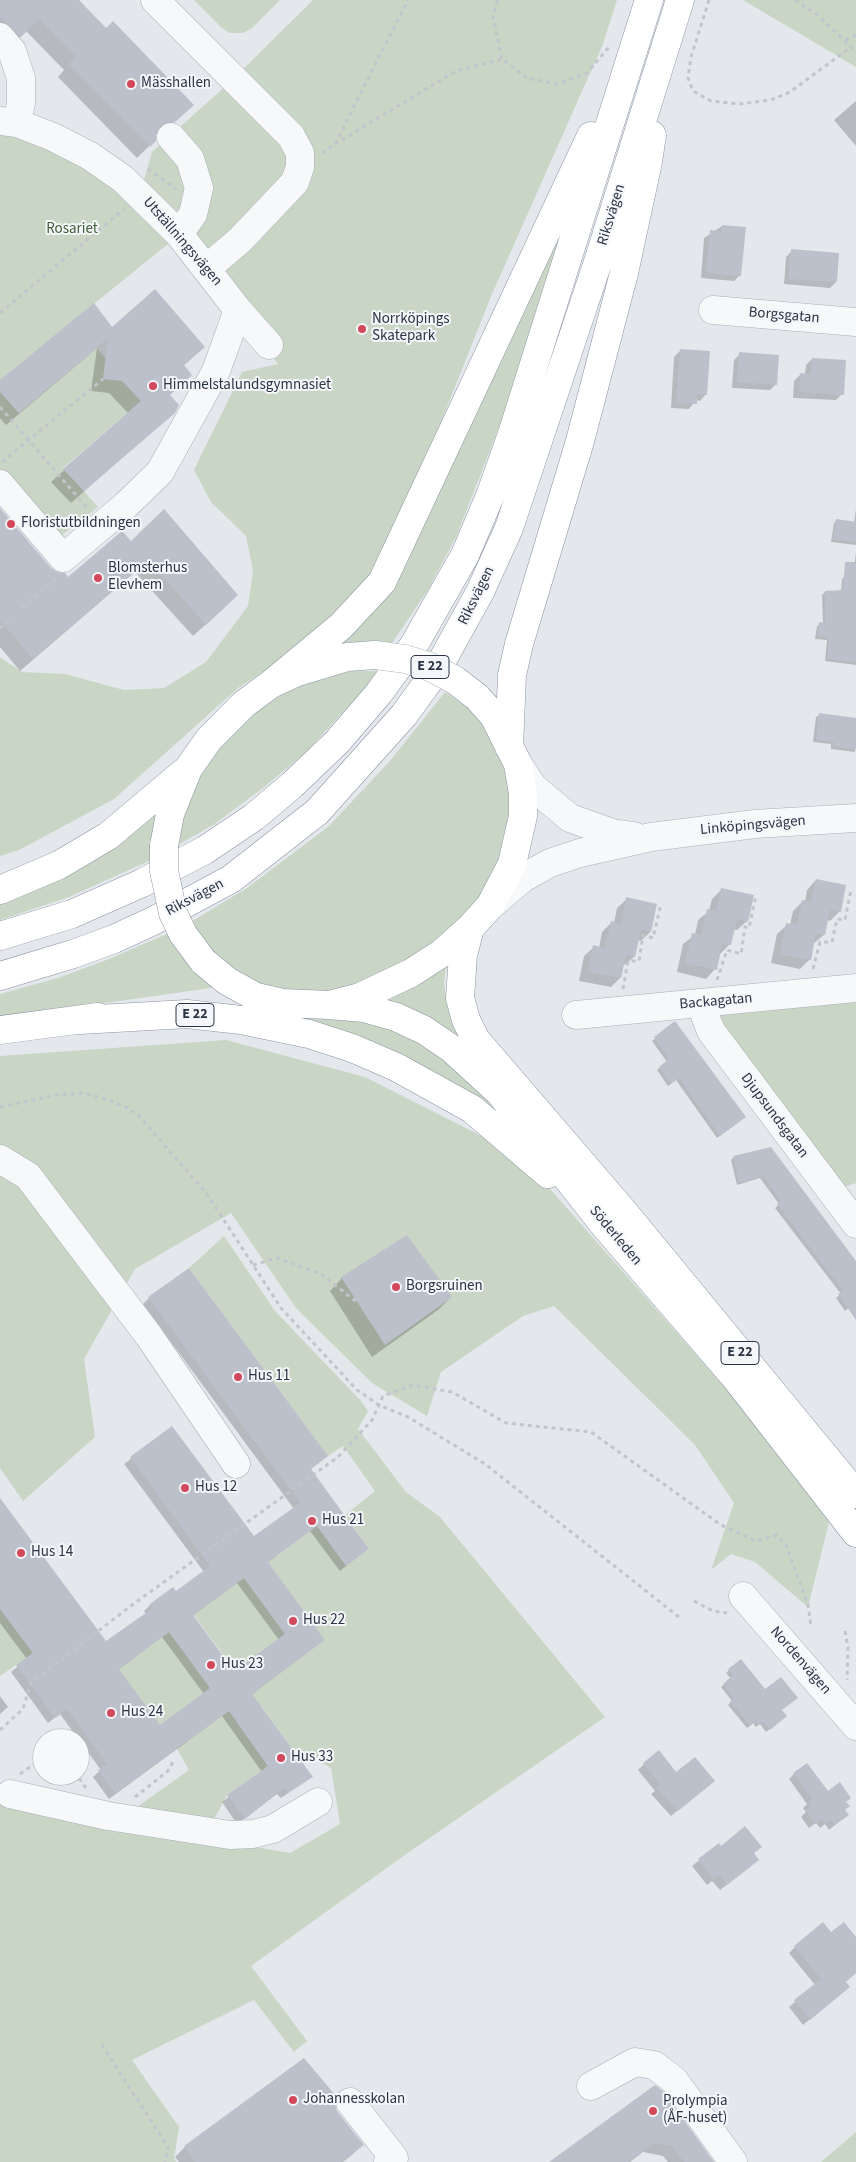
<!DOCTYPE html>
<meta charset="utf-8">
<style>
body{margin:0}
canvas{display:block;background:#e4e7ec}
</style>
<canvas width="856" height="2162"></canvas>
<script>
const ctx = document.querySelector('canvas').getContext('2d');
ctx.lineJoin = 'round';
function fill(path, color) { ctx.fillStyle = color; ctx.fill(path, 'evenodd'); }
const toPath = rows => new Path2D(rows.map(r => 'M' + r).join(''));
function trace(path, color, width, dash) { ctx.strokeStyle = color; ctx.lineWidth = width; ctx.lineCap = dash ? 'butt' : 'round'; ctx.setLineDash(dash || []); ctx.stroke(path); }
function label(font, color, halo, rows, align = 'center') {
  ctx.font = font + ' "Source Sans 3",sans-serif'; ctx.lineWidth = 4; ctx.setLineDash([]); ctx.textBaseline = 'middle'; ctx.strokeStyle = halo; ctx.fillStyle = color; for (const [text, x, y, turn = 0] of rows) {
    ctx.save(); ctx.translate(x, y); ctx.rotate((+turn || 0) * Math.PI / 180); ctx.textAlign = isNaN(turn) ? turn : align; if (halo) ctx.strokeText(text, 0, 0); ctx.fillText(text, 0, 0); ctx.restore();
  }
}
fill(toPath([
 [194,0,280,0,252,28,243,33,230,33,222,28],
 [313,0,617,0,603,44,492,294,411,497,378,565,349,602,304,645,238,688,114,799,19,850,0,856,0,657,22,672,65,674,124,690,164,688,206,662,248,606,253,571,246,536,211,502,194,470,242,372,278,364,179,235,0,380,0,121,140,194,152,152,228,84],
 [743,0,856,0,856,67],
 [577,190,526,351,496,435,456,537,428,590,392,643,365,642,336,646],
 [97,348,141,401,63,468,98,507,44,549,0,499,0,392,19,413],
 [352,671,377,671,369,684,306,752,263,788,213,825,176,846,185,811,199,778,225,741,255,712,285,693,315,680],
 [445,692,475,713,497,746,509,785,511,819,500,866,478,906,397,972,319,994,268,988,223,964,191,922,247,888,329,826,390,761],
 [150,812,157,815,152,834,151,860,69,897,0,920,0,898],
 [167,934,192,968,212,983,211,988,0,1018,0,994,58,978,109,959],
 [447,959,444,984,449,1012,459,1037,458,1043,375,1001],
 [856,997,856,1183,841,1188,709,1014],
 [357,1018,394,1027,463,1070,511,1127,295,1019],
 [226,1040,365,1077,521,1156,742,1407,829,1522,808,1607,755,1562,731,1554,711,1570,734,1503,695,1445,554,1306,523,1316,441,1372,427,1416,372,1383,296,1308,231,1213,135,1269,84,1359,95,1437,23,1501,0,1468,0,1056],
 [224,1236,275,1311,361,1401,368,1411,358,1429,406,1492,440,1517,605,1717,402,1857,251,1966,307,2041,294,2052,254,2000,132,2060,179,2127,174,2159,176,2162,0,2162,0,1803,130,1812,189,1770,172,1740,188,1741,237,1705,238,1724,268,1766,227,1795,204,1838,290,1853,340,1824,331,1768,298,1748,294,1751,261,1706,243,1700,325,1640,261,1553,277,1556,317,1526,346,1565,369,1549,345,1515,375,1491,343,1446,328,1456,189,1268],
 [244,1578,285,1634,235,1671,193,1614],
 [0,1609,33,1653,0,1676],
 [169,1632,210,1688,160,1726,119,1669,123,1666,116,1656,130,1661],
 [856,2132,856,2162,821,2162]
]), '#c9d6c5');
fill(toPath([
 [0,0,77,0,106,30,192,105,162,134,155,134,155,140,137,158,58,77,64,70,26,31,8,49,0,41],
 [856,101,856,146,834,120],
 [722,226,740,275,734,281,701,278,704,238],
 [792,251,836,282,830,288,784,284,786,257],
 [112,328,191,359,183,366,169,395,174,412,71,503,51,482,128,413,109,393,91,391,97,348,6,425,0,418,0,382],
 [680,351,706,394,700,401,696,400,689,409,671,408,674,357],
 [740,354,776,384,770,390,732,388,734,360],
 [812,359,842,394,836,400,793,398,794,381,800,375,805,375,806,365],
 [856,509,856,545,831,542,834,523,837,520,854,523],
 [0,510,50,569,68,579,130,543,224,608,193,636,135,572,20,671,0,647],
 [856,552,856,665,825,661,827,640,815,639,817,626,823,623,822,595,825,592,841,592,842,579,845,576,853,577],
 [819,715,856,719,855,752,831,749,831,744,813,742,816,717],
 [816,880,840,911,830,921,827,920,824,935,813,944,810,959,800,969,771,963,777,934,787,925,790,925,793,911,802,902,805,902,807,890],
 [722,889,747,921,737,930,733,929,729,945,720,954,715,969,706,979,677,972,683,944,695,935,698,920,709,911,712,899],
 [627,899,650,932,641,941,638,940,634,957,623,966,620,978,611,987,579,981,584,956,594,947,599,948,602,932,611,923,614,923,617,908],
 [675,1023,741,1120,717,1138,676,1080,668,1086,657,1070,667,1062,652,1041],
 [770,1149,856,1264,856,1306,854,1304,845,1311,836,1298,841,1294,775,1208,779,1204,760,1178,737,1185,731,1160,733,1158],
 [342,1278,451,1297,438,1310,372,1357,330,1291],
 [149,1298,327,1456,310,1470,368,1548,340,1571,310,1531,267,1563,324,1640,251,1695,311,1777,281,1798,277,1794,237,1824,222,1802,262,1772,222,1716,109,1799,93,1777,101,1770,60,1714,48,1723,11,1672,27,1659,0,1623,0,1500,106,1643,146,1614,144,1611,150,1605,173,1588,176,1592,204,1572,124,1464,172,1428,254,1538,294,1509,143,1304],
 [237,1583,279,1640,234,1673,192,1616],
 [162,1637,204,1694,160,1727,118,1670],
 [729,1670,780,1710,782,1719,766,1732,760,1724,756,1727,753,1723,747,1728,728,1705,732,1701,721,1687,731,1679,726,1673],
 [0,1696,8,1707,0,1714],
 [644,1764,676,1773,713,1781,671,1816,651,1794,655,1791,638,1770],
 [794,1774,828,1793,844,1811,841,1820,829,1830,825,1824,820,1828,816,1823,809,1828,801,1817,806,1812,803,1808,807,1804,789,1779],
 [719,1845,721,1847,753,1854,751,1866,720,1890,712,1881,707,1885,692,1866],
 [831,1934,856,1939,856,1973,845,1982,842,1993,803,2025,789,2007,815,1985,789,1953,795,1947],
 [304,2060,336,2112,362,2145,353,2154,343,2162,179,2162,175,2157,185,2147],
 [655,2087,714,2162,668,2162,663,2156,643,2152,630,2162,554,2162]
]), '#0003');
fill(toPath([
 [0,0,79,0,106,28,113,21,194,105,175,122,168,122,160,126,156,132,156,141,150,147,69,64,76,57,39,19,21,37,0,17],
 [722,225,746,227,741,276,706,273,710,230,721,231],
 [791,249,839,253,837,282,789,279],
 [155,289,205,347,184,365,192,375,170,395,179,405,175,413,84,491,63,469,141,401,122,381,103,379,108,338,19,413,0,392,0,380,94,303,112,327],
 [680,349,710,351,707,395,697,394,697,404,676,403],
 [739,352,779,355,777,385,737,382],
 [812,358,846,360,844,395,799,392,800,373,811,374],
 [0,508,51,568,57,572,65,573,68,577,122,531,131,541,164,509,238,595,206,625,148,560,33,659,0,620],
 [836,519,856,522,856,542,833,539],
 [845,562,856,562,856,662,827,659,829,638,818,636,819,622,825,623,825,591,843,590],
 [819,713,856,718,856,749,833,746,834,742,816,740],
 [816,879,846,885,841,912,830,910,825,935,816,933,811,960,780,954,786,923,797,925,802,900,811,902],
 [721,888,754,895,748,922,737,919,731,945,722,944,717,970,685,963,692,933,701,935,707,909,716,911],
 [626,897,657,904,651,932,641,930,635,957,626,955,621,978,588,971,593,945,605,948,611,921,621,924],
 [675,1021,746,1117,720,1136,679,1078,671,1084,659,1067,669,1059,654,1037],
 [771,1147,856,1261,856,1320,838,1294,843,1291,777,1204,781,1201,763,1176,739,1183,733,1156],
 [407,1235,452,1297,385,1345,341,1277],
 [189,1268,328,1456,311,1469,369,1549,346,1566,317,1526,268,1562,325,1640,252,1694,313,1777,288,1793,284,1788,245,1819,227,1795,268,1766,229,1711,115,1793,98,1770,107,1764,67,1709,55,1718,16,1665,33,1653,0,1609,0,1498,106,1641,153,1608,150,1604,173,1587,176,1591,210,1566,130,1457,172,1426,254,1536,300,1503,148,1297],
 [244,1578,285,1634,234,1671,193,1615],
 [169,1632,210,1688,160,1725,119,1669],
 [741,1659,765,1689,781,1677,798,1698,782,1710,787,1716,770,1730,763,1722,759,1725,756,1721,750,1726,730,1701,734,1698,723,1684,733,1675,728,1669],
 [659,1750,676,1772,695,1757,715,1781,678,1811,656,1788,660,1784,643,1763],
 [807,1763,828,1791,840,1782,851,1798,846,1802,850,1806,845,1810,849,1815,835,1825,831,1820,826,1824,822,1819,815,1824,806,1810,811,1806,808,1801,812,1799,793,1773],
 [745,1826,762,1847,754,1853,759,1860,727,1885,719,1875,714,1880,698,1859,719,1843,721,1846],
 [823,1922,831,1932,844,1922,856,1937,856,1973,846,1982,850,1987,810,2020,794,2000,821,1979,794,1946],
 [304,2058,336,2096,335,2104,337,2111,364,2145,341,2162,195,2162,184,2146],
 [655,2085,663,2091,714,2162,684,2162,672,2146,653,2143,629,2162,549,2162]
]), '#bbc0ca');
const minor = toPath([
 [155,0,291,136,300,153,300,167,295,182,240,240,207,268],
 [0,37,12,51,21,78,21,103,17,123],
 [0,121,17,123,53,137,90,156,123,179,179,234,238,310,269,345],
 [171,137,190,159,199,188,193,214,179,234],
 [713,310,856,322],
 [0,484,63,558,125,506,160,472,216,371,238,310],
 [518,764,533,787,570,818,612,833,634,836],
 [490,906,523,878,550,863,580,853,651,837,755,824,856,818],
 [700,1003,711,1031,856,1224],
 [576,1015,856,988],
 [0,1159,28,1176,149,1336,236,1464],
 [743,1596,856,1726],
 '47 1757a14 14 0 1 1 28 0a14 14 0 1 1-28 0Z',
 [10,1794,108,1816,230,1835,253,1834,273,1829,318,1802],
 [591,2086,635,2062,654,2065,674,2080,733,2162],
 [350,2102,394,2158,388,2162]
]);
const highway = toPath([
 [271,684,341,626,382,582,591,136],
 [509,747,512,675,519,644,580,441,624,273,648,162,652,135],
 [164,846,170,814,188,769,209,739,244,704,271,684,297,672,347,657,375,655],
 [0,890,59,865,108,836,183,773],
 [470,928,463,955,460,998,466,1020,476,1040,623,1211,856,1494],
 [0,936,72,914,142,883,205,850,254,817,292,785,337,742,379,693,414,645,465,555,490,496,512,434,649,0],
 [203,961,227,981,256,997,283,1003,329,1005,360,997,411,973,442,953,470,928,490,906,512,864,523,816,523,794,518,764,494,716,477,697],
 [0,976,73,954,114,939,153,921,231,879,317,812,404,715,438,668,480,592,509,528,597,265,680,0],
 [329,1005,364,1008,396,1017,424,1030,452,1049,500,1093,604,1225,734,1376,856,1533],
 [80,1020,187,1014,241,1020,309,1034,352,1048,396,1067,472,1109,548,1174],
 [0,1030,98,1017]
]);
trace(minor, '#a9aeb7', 29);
trace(highway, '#8b94a3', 29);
trace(toPath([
 [497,0,493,17,502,59],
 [709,0,691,57,688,78,693,91,711,101,739,104,771,100,790,92,851,47],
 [795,0,819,16,856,52],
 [845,40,856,35],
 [335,144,456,71,502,59,527,78,557,84,587,73,609,47],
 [322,153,335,144,408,0],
 [148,169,176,189],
 [0,313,124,209],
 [0,407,88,509],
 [2,462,103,379],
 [22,607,56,579],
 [0,628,11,620],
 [813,969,820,942,832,942,837,919,845,920,851,890],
 [717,980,727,950,741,954,745,927,749,928,756,895],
 [623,989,628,961,639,961,643,935,653,938,661,904],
 [0,1107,56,1095,84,1093,106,1099,128,1108,139,1116,207,1194,281,1308,357,1390,379,1405,408,1417,485,1464,679,1617],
 [253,1265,277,1258,321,1274,358,1303],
 [694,1601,713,1611,727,1613],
 [845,1631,848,1648,847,1680],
 [0,1730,23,1709,31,1683,132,1605,338,1457,372,1420,383,1396,413,1385,452,1392,506,1423,591,1432,721,1525,756,1541,777,1535,786,1545,808,1605,811,1626],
 [20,1774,37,1762,37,1749,43,1739,51,1734,69,1733,84,1745,86,1752,86,1760,78,1777,86,1788],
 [135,1797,168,1771,174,1760],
 [102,2045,168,2147,165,2162]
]), '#c2c5cb', 3, [4, 4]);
trace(minor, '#f7f8fa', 28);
trace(highway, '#fff', 28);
const highwayBridge = toPath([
 [375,655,405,659,428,666,455,680,477,697],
 [164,846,164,871,173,913,183,934,203,961]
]);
trace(highwayBridge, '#8b94a3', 29, []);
trace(highwayBridge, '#fff', 28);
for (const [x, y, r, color] of [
 [131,84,5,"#d1495b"],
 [362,329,5,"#d1495b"],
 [153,386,5,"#d1495b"],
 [11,524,5,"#d1495b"],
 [98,578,5,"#d1495b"],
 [396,1287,5,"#d1495b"],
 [238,1377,5,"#d1495b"],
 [185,1488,5,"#d1495b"],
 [312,1521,5,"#d1495b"],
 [21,1553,5,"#d1495b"],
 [293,1621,5,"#d1495b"],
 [211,1665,5,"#d1495b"],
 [111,1713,5,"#d1495b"],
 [281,1758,5,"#d1495b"],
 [293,2100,5,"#d1495b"],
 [653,2111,5,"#d1495b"]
]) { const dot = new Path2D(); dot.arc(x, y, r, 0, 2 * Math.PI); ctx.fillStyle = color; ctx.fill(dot); trace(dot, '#f4f6f9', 2); }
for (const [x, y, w] of [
 [430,667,38],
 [195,1015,38],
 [740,1353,38]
]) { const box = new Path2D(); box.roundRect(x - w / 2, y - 11.5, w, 23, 4); ctx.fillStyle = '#f4f6f9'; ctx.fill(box); trace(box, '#2b3445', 1); }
label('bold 14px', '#2b3445', null, [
 ["E 22",430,667],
 ["E 22",195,1015],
 ["E 22",740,1353]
]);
label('15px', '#2b3445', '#f4f6f9', [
 ["Mässhallen",141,84],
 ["Norrköpings",372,320],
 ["Skatepark",372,337],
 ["Himmelstalundsgymnasiet",163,386],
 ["Floristutbildningen",21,524],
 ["Blomsterhus",108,569],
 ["Elevhem",108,586],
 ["Borgsruinen",406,1287],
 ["Hus 11",248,1377],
 ["Hus 12",195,1488],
 ["Hus 21",322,1521],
 ["Hus 14",31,1553],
 ["Hus 22",303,1621],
 ["Hus 23",221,1665],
 ["Hus 24",121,1713],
 ["Hus 33",291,1758],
 ["Johannesskolan",303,2100],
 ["Prolympia",663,2102],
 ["(ÅF-huset)",663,2119]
], 'left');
label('15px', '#2b3445', '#f4f6f9', [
 ["Riksvägen",612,215,-73],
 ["Utställningsvägen",182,242,49],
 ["Borgsgatan",784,316,5],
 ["Riksvägen",477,596,-64],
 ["Linköpingsvägen",753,826,-5],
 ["Riksvägen",195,898,-28],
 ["Backagatan",716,1002,-5],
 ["Djupsundsgatan",774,1116,53],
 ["Söderleden",615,1236,50],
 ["Nordenvägen",800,1661,49]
]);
label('15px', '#3f6138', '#f4f6f9', [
 ["Rosariet",72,230]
]);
</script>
